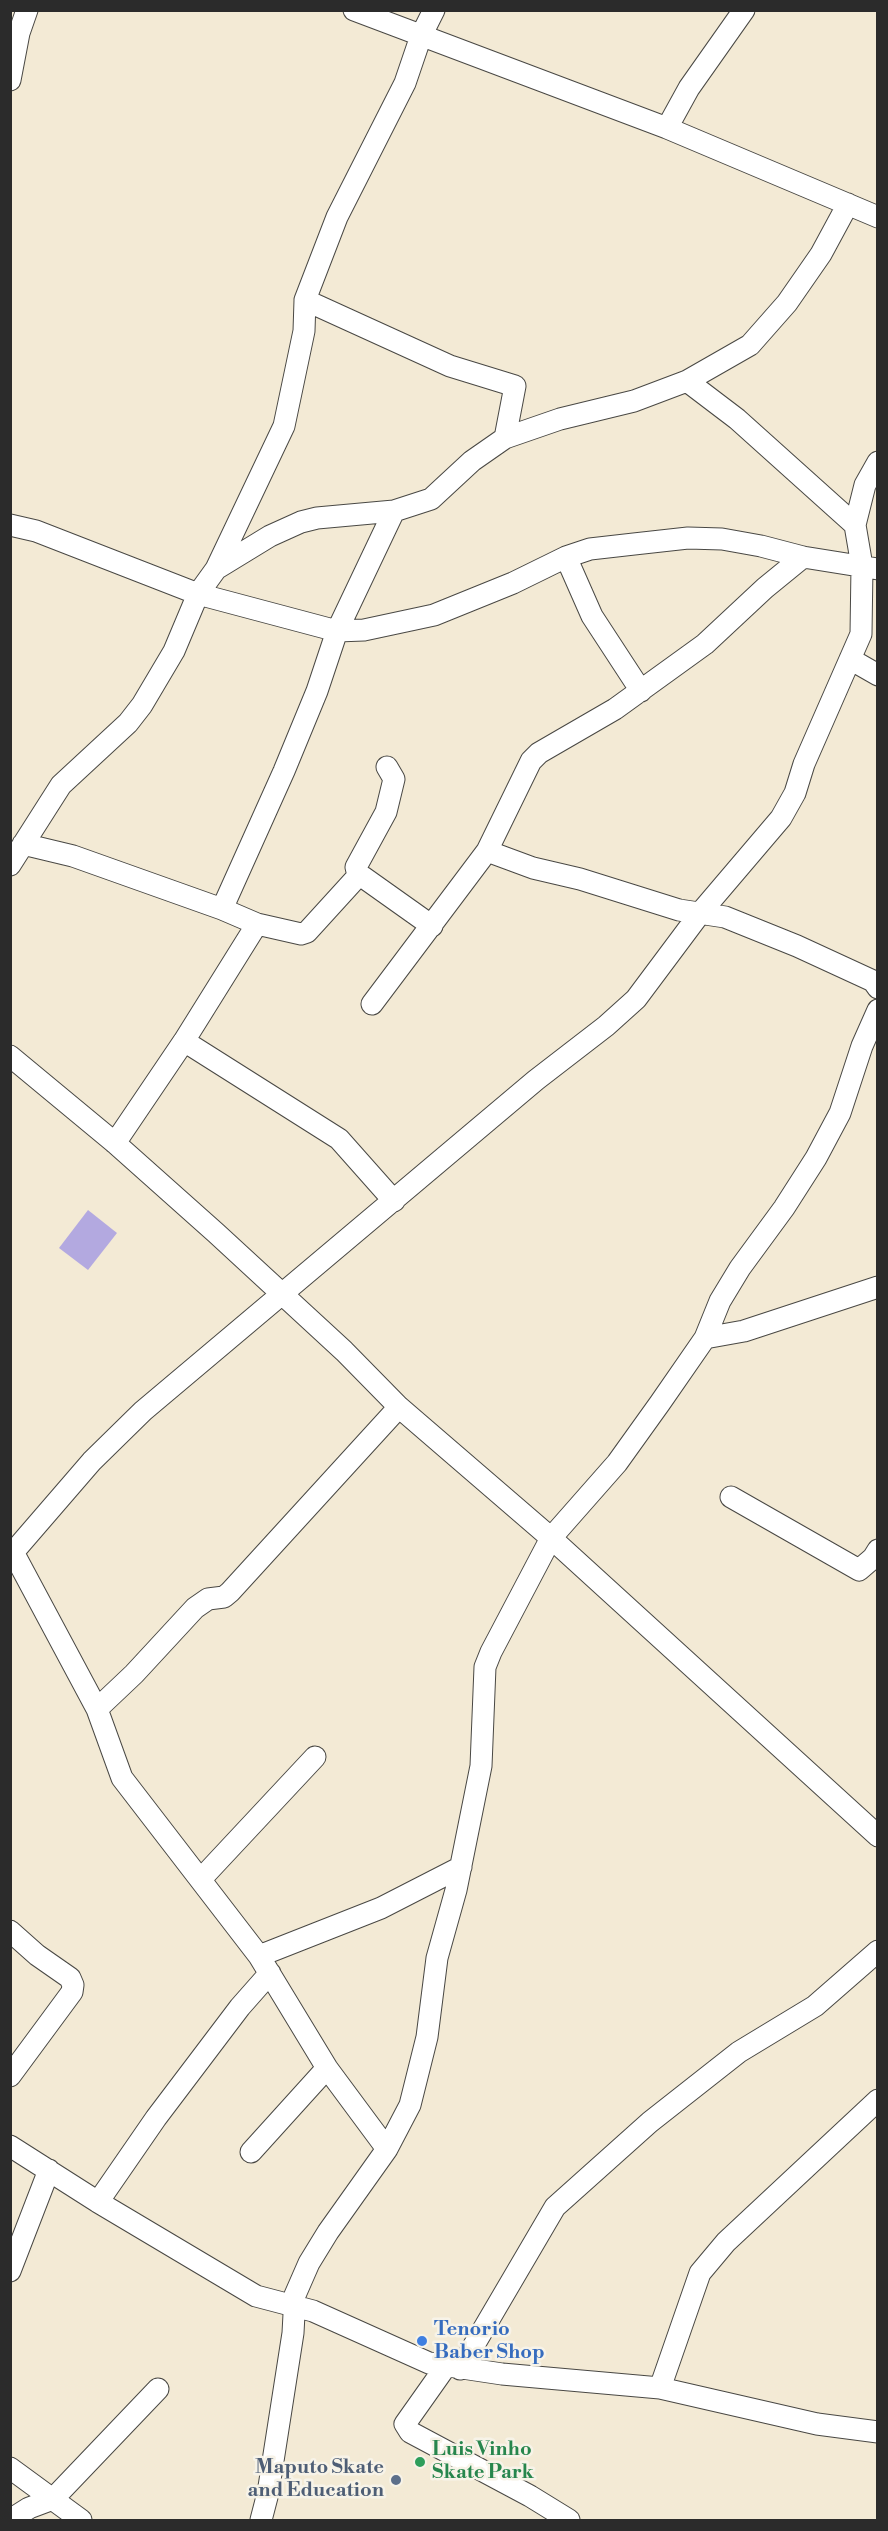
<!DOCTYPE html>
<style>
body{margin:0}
#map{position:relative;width:888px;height:2531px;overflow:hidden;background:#f3ead5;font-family:"Libre Bodoni",serif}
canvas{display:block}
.frame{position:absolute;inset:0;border:12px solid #2b2b2b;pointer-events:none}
</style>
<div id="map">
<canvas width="888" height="2531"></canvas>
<div class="frame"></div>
</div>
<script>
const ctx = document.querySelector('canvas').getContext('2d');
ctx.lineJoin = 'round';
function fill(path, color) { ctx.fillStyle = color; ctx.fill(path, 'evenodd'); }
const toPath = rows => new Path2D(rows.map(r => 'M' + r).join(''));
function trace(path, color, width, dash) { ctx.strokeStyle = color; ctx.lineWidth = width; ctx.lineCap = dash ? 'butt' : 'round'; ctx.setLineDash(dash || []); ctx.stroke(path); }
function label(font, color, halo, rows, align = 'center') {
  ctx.font = font + ' "Libre Bodoni",serif'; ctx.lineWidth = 5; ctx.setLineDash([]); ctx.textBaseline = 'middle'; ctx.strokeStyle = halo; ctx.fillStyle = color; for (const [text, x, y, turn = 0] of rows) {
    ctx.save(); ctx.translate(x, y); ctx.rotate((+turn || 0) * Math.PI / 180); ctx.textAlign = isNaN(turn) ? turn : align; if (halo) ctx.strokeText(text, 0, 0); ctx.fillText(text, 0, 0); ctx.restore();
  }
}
fill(toPath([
 [88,1210,117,1233,88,1270,59,1248]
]), '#b3a9e0');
const minor = toPath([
 [354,10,667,128,878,217],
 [10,80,19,33,27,10],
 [667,128,689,88,744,10],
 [305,300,450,366,515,386,505,438],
 [687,381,737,419,855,525],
 [10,525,36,531,198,594,337,631,364,630,434,615,513,583,566,557,590,549,634,544,688,538,722,539,761,546,803,557,878,569],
 [566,557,592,616,641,691],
 [216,569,270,536,301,522,317,518,394,511,431,499,472,461,505,438,560,419,634,401,687,381,750,345,787,303,821,254,848,204],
 [850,659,878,675],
 [23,844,73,856,222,909,257,924,301,934,307,932,358,876],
 [487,851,533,868,580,879,679,910,725,917,797,946,873,981,878,988],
 [10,865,61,785,128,723,142,705,174,651,198,594,216,569,284,426,304,331,305,300,337,217,405,83,421,36,434,10],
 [358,876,356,867,386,812,394,779,387,767],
 [358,876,363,877,432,926],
 [222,909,284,771,317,691,337,631,394,511],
 [372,1004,487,851,531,761,539,753,615,709,705,644,765,588,803,557],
 [184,1041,339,1139,394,1201],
 [10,1056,115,1143,216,1233,344,1351,399,1407,551,1538,878,1836],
 [115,1143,184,1041,257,924],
 [705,1338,744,1331,878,1287],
 [731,1497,859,1570,873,1558,878,1550],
 [13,1552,97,1709,122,1778,259,1956,327,2068,387,2149],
 [10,1556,92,1461,143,1411,536,1080,606,1026,636,999,701,912,781,818,795,793,804,764,861,634,862,566,855,525,865,485,878,462],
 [97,1709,134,1674,195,1608,208,1599,224,1597,230,1592,399,1407],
 [201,1879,315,1757],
 [10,1931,37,1955,70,1978,73,1985,72,1992,10,2076],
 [259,1956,381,1908,461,1867],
 [10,2146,98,2202,256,2296,313,2311,429,2363,502,2374,660,2388,817,2424,878,2432],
 [251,2152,327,2068],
 [98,2202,156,2118,240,2007,270,1973],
 [10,2271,49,2170],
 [446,2366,405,2424,410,2432,530,2496,569,2520],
 [460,2369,555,2207,650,2122,739,2052,815,2006,878,1951],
 [660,2388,700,2273,726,2242,878,2100],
 [10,2468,81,2520],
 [10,2520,29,2508,53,2499,158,2389],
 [261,2520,268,2493,293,2333,295,2295,309,2263,328,2232,387,2149,410,2105,427,2037,437,1958,456,1890,481,1766,485,1667,491,1652,551,1538,617,1463,660,1403,705,1338,720,1301,740,1268,784,1208,816,1158,840,1113,862,1046,878,1010]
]);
trace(minor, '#494844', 23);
trace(minor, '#fff', 21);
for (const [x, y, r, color] of [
 [422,2341,6,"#3f7fe0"],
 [420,2462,6,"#2e9e5b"],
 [396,2480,6,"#5c6f8a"]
]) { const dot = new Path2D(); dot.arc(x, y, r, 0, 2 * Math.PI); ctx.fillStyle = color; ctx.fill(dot); trace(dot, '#f7f3e8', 2); }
label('bold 20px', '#366cbe', '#f7f3e8', [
 ["Tenorio",434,2330],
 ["Baber Shop",434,2353]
], 'left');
label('bold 20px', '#27864d', '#f7f3e8', [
 ["Luis Vinho",432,2450],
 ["Skate Park",432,2473]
], 'left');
label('bold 20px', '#4e5e75', '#f7f3e8', [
 ["Maputo Skate",384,2468],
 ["and Education",384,2491]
], 'right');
</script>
